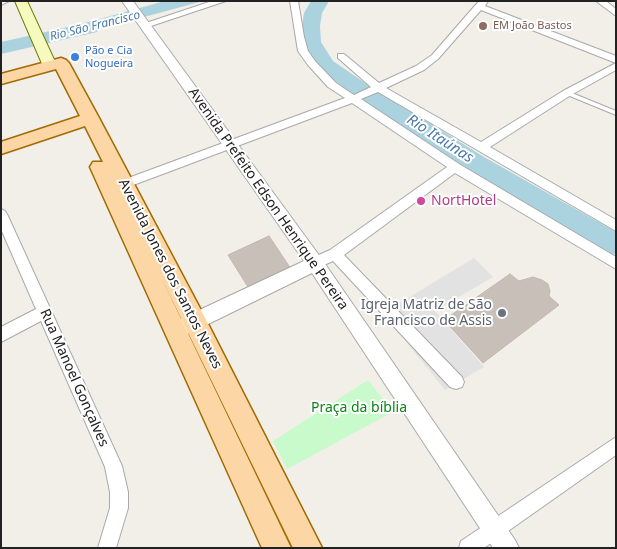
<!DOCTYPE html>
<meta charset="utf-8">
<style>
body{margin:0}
#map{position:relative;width:617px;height:549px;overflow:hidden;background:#f2efe9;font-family:"Noto Sans",sans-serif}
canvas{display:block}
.frame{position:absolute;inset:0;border:2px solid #222;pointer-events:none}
</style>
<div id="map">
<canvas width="617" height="549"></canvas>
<div class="frame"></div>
</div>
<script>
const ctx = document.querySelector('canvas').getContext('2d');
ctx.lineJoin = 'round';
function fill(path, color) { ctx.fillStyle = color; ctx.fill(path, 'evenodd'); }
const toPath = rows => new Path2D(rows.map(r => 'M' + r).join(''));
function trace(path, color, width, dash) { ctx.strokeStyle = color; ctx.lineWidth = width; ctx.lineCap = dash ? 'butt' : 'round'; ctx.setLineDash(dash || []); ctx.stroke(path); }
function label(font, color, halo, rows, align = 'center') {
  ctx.font = font + ' "Noto Sans",sans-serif'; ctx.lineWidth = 4; ctx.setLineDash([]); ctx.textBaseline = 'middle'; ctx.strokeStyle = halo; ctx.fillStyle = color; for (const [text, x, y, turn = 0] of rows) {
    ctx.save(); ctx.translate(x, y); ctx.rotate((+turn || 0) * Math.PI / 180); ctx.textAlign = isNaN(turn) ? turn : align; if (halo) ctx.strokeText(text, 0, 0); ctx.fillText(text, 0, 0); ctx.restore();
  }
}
fill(toPath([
 [368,380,393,412,287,469,273,441]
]), '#c8facc');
fill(toPath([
 [474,258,493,277,435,311,484,367,445,390,383,313]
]), '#e2e2e2');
fill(toPath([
 [165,1,203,1,56,41,52,34,52,32]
]), '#aad3df');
fill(toPath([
 [311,1,329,1,322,13,320,26,321,42,333,61,365,83,484,157,616,232,616,255,607,252,468,169,351,93,319,69,303,42,302,26,304,13,311,1],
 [90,22,97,24,99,28,97,32,1,54,1,42,90,22]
]), '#aad3df');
const building = toPath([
 [269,236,291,269,248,287,228,255,269,236],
 [510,274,519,281,533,277,542,280,548,284,550,291,549,296,559,305,483,363,444,320,510,274]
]);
fill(building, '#c7bfb8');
trace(building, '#c4b6ab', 1);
const service = toPath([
 [567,91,616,111,616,115,565,94,565,92,567,91]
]);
const minor = toPath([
 [1,1,9,1,1,5,1,1],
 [212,1,226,1,145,28,140,25,212,1],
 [290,1,298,1,304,37,308,51,315,61,336,83,354,95,371,87,338,58,338,54,344,54,379,83,416,66,432,55,479,1,488,1,485,6,616,56,616,63,481,10,438,59,424,70,386,88,481,142,563,91,616,63,616,70,571,95,490,147,616,220,616,231,378,92,361,99,459,164,616,257,616,269,455,173,344,255,462,377,464,382,462,387,456,389,450,387,333,261,315,269,310,267,308,263,310,259,330,250,447,167,352,103,120,190,116,191,110,187,112,184,345,98,328,87,308,65,298,51,290,1],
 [596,1,606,1,616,9,616,16,596,1],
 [1,209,5,211,7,214,122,466,128,492,128,508,116,548,98,548,110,508,110,492,105,467,41,321,1,342,1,327,36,309,1,229,1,209],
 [616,437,616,455,484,548,459,548,461,541,616,437]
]);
const tertiary = toPath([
 [122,1,133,1,321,258,515,540,519,548,493,548,312,273,190,333,183,335,176,333,174,327,176,321,304,261,122,1]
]);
const secondary = toPath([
 [15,1,27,1,57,66,55,69,45,69,43,66,15,1]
]);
const primary = toPath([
 [61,58,66,60,69,63,99,118,203,314,322,548,293,548,160,275,291,548,262,548,90,167,93,162,103,162,85,126,1,154,1,142,80,116,56,69,1,84,1,74,61,58]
]);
trace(service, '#a9a9a9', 2);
trace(minor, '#a9a9a9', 2);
trace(tertiary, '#a9a9a9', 2);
trace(secondary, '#707d05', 2);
trace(primary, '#a06b00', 3);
fill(service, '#fff');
fill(minor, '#fff');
fill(tertiary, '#fff');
fill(secondary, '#f7fabf');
fill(primary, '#fcd6a4');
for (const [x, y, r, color] of [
 [483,26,5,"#8d6e63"],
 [75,57,5,"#3f7fe0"],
 [421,201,5,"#d1479c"],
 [502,313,5,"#6b7280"]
]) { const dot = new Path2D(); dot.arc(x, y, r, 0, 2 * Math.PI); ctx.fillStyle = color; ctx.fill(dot); trace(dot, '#fff', 2); }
label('11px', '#785e54', '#fff', [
 ["EM João Bastos",493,26]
], 'left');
label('11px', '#366cbe', '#fff', [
 ["Pão e Cia",85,51],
 ["Nogueira",85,64]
], 'left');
label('italic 12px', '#4a7aab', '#fff', [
 ["Rio São Francisco",95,26,-14]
]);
label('14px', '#222', '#fff', [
 ["Avenida Prefeito Edson Henrique Pereira",268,199,55],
 ["Avenida Jones dos Santos Neves",170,274,63],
 ["Rua Manoel Gonçalves",74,378,66]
]);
label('14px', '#b23c85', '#fff', [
 ["NortHotel",431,201]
], 'left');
label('14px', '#5b616d', '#fff', [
 ["Igreja Matriz de São",492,305],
 ["Francisco de Assis",492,321]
], 'right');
label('14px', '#0c8416', '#fff', [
 ["Praça da bíblia",359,408]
]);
label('italic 15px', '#4a7aab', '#fff', [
 ["Rio Itaúnas",440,139,33]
]);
</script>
